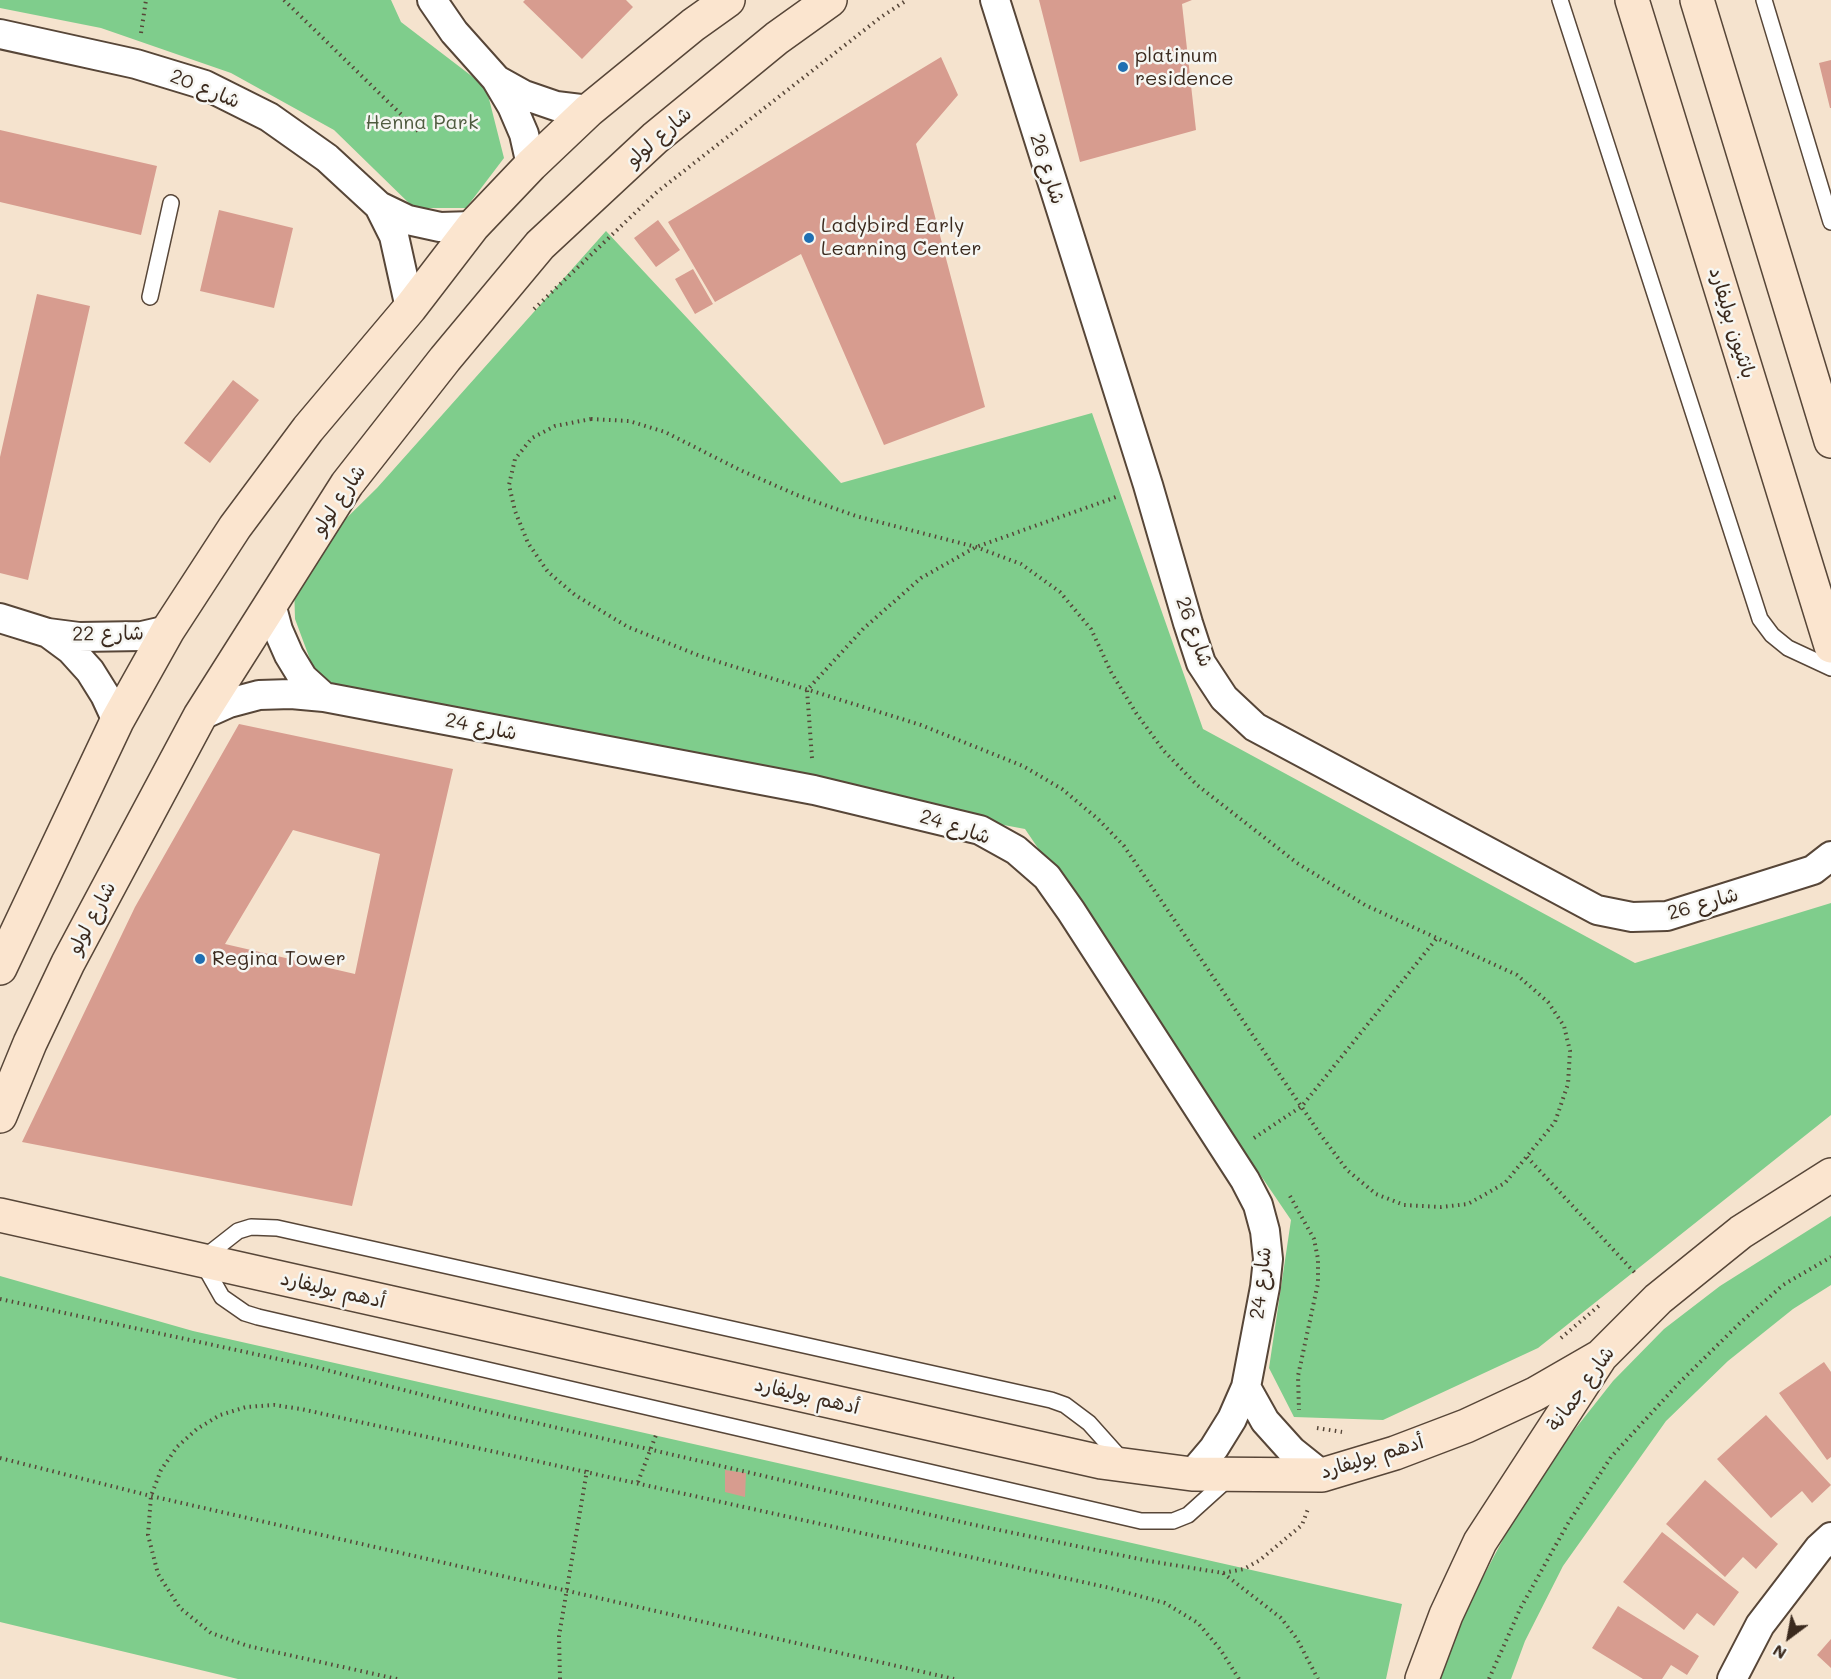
<!DOCTYPE html>
<meta charset="utf-8">
<style>
body{margin:0}
#map{position:relative;width:1831px;height:1679px;overflow:hidden;background:#f5e3ce;font-family:Mali,sans-serif}
canvas{display:block}
.north{position:absolute;left:1759px;top:1607px;width:60px;height:60px;-webkit-text-stroke:4px #f6f6f2;paint-order:stroke;rotate:212deg;font-size:16px;font-weight:700;line-height:24px;text-align:center;color:#3b2a1e}
.north::after{content:'';display:block;margin:auto;width:21px;height:27px;background:#3b2a1e;clip-path:polygon(50% 0,100% 100%,50% 72%,0 100%)}
</style>
<div id="map">
<canvas width="1831" height="1679"></canvas>
<div class="north">N</div>
</div>
<script>
const ctx = document.querySelector('canvas').getContext('2d');
ctx.lineJoin = 'round';
function fill(path, color) { ctx.fillStyle = color; ctx.fill(path, 'evenodd'); }
const toPath = rows => new Path2D(rows.map(r => 'M' + r).join(''));
function trace(path, color, width, dash) { ctx.strokeStyle = color; ctx.lineWidth = width; ctx.lineCap = dash ? 'butt' : 'round'; ctx.setLineDash(dash || []); ctx.stroke(path); }
function label(font, color, halo, rows, align = 'center') {
  ctx.font = font + ' Mali,"Playpen Sans Arabic",sans-serif'; ctx.lineWidth = 5; ctx.setLineDash([]); ctx.textBaseline = 'middle'; ctx.strokeStyle = halo; ctx.fillStyle = color; for (const [text, x, y, turn = 0] of rows) {
    ctx.save(); ctx.translate(x, y); ctx.rotate((+turn || 0) * Math.PI / 180); ctx.textAlign = isNaN(turn) ? turn : align; if (halo) ctx.strokeText(text, 0, 0); ctx.fillText(text, 0, 0); ctx.restore();
  }
}
fill(toPath([
 [0,0,391,0,401,22,486,87,504,158,466,208,414,208,334,130,231,73,101,28,0,8],
 [606,231,841,483,1092,413,1203,729,1635,963,1831,903,1831,1115,1538,1348,1383,1420,1294,1417,1269,1368,1291,1220,1025,829,324,697,295,619,294,583,307,557,377,488],
 [1831,1216,1831,1285,1793,1309,1728,1361,1666,1421,1563,1566,1525,1641,1511,1679,1435,1679,1456,1628,1518,1511,1572,1433,1613,1381,1664,1329,1720,1286],
 [0,1276,193,1331,1402,1604,1386,1679,238,1679,0,1622]
]), '#7fcd8c');
fill(toPath([
 [525,0,626,0,633,7,582,59,523,2],
 [1039,0,1192,0,1182,4,1196,130,1080,162],
 [941,57,958,95,916,144,985,407,884,445,801,254,715,302,668,222],
 [1831,60,1831,108,1830,108,1819,63],
 [0,130,157,166,141,235,0,202],
 [219,210,293,228,274,308,200,291],
 [658,220,680,250,656,267,634,238],
 [693,269,713,304,695,314,675,279],
 [37,294,90,306,28,580,0,573,0,457],
 [233,380,259,400,210,463,184,443],
 [239,724,453,769,352,1206,22,1142,135,907],
 [293,830,380,854,355,974,225,944],
 [1824,1362,1831,1372,1831,1457,1827,1460,1779,1393],
 [1766,1415,1831,1485,1812,1503,1802,1491,1771,1518,1717,1459],
 [725,1470,746,1473,745,1497,725,1492],
 [1705,1480,1778,1544,1756,1569,1743,1557,1725,1577,1666,1524],
 [1662,1532,1739,1592,1714,1626,1697,1613,1684,1630,1623,1582],
 [1618,1606,1699,1656,1687,1675,1671,1665,1662,1679,1643,1679,1592,1648],
 [1831,1639,1831,1668,1817,1655]
]), '#d79c8f');
const lane = toPath([
 [1560,0,1760,619,1772,635,1788,648,1831,668],
 [1764,0,1831,222],
 [150,297,171,203],
 [1123,1461,1089,1423,1065,1405,1051,1400,277,1228,251,1227,238,1231,201,1260,222,1297,245,1313,258,1317,1141,1521,1173,1521,1188,1515,1229,1478]
]);
const street = toPath([
 [432,0,454,32,496,79,512,106,524,134,531,165],
 [995,0,1148,485,1188,623,1201,663,1224,698,1255,727,1597,910,1632,917,1667,916,1813,870,1831,856],
 [0,34,136,64,205,85,269,117,327,158,379,206,408,220,440,227,473,226],
 [497,80,524,95,556,106,589,110],
 [379,206,394,236,410,308],
 [271,604,278,630,289,655,303,678,324,697],
 [0,618,48,633,79,637,142,636,168,630],
 [48,633,71,650,90,671,105,695,117,721],
 [200,716,229,703,259,695,291,694,324,697,814,790,980,830,1016,850,1047,877,1071,911,1245,1180,1258,1205,1265,1231,1268,1259,1265,1287,1246,1387,1232,1419,1214,1448,1192,1474],
 [1246,1387,1265,1421,1292,1451,1322,1475],
 [1732,1679,1760,1625,1819,1548,1831,1537]
]);
const secondary = toPath([
 [1632,0,1831,646],
 [1697,0,1831,441],
 [0,968,117,721,168,630,235,527,308,429,410,308,473,226,531,165,589,110,693,25,728,0],
 [0,1116,30,1043,68,963,200,716,347,484,445,359,540,245,655,138,777,38,830,0],
 [0,1215,1101,1462,1192,1474,1322,1475,1395,1453,1466,1426,1535,1394,1601,1356],
 [1422,1679,1446,1615,1480,1542,1601,1356,1658,1299,1741,1232,1831,1175]
]);
trace(lane, '#574638', 18);
trace(street, '#574638', 32);
trace(secondary, '#574638', 36);
trace(toPath([
 [284,0,418,131],
 [141,33,146,0],
 [534,309,657,192,881,17,907,0],
 [591,419,629,421,665,432,740,470,797,495,856,516,976,547,1021,564,1060,592,1091,629,1111,672,1136,713,1164,751,1197,785,1297,863,1365,905,1517,975,1548,1002,1564,1026,1570,1051,1568,1084,1555,1122,1505,1183,1468,1204,1441,1207,1404,1205,1376,1194,1347,1170,1320,1134,1124,846,1098,819,1062,789,1023,766,921,725,700,656,628,627,575,595,548,572,528,543,515,511,509,485,515,459,532,438,555,426,591,419],
 [812,758,807,690,864,628,921,578,976,547,1119,496],
 [1254,1138,1302,1106,1437,938],
 [1527,1157,1636,1274],
 [1290,1196,1314,1239,1318,1259,1318,1283,1298,1376,1299,1410],
 [0,1299,315,1367,485,1411,970,1524,1149,1561,1223,1573,1244,1569,1260,1560,1302,1525,1308,1509],
 [1561,1338,1601,1304],
 [1317,1428,1342,1432],
 [0,1458,151,1496,954,1679],
 [638,1482,656,1435],
 [1223,1573,1281,1618,1297,1639,1318,1679],
 [397,1679,248,1646,211,1633,180,1608,158,1574,148,1535,151,1496,161,1470,177,1447,197,1429,220,1415,246,1407,274,1405,301,1409,1110,1588,1165,1603,1198,1623,1220,1649,1239,1679],
 [560,1679,559,1636,587,1470],
 [1489,1679,1520,1609,1567,1525,1611,1457,1679,1383,1740,1323,1783,1285,1831,1257]
]), '#574638', 4, [1.5, 4.5]);
trace(lane, '#fff', 15);
trace(street, '#fff', 28);
trace(secondary, '#fbe5cf', 33);
for (const [x, y, r, color] of [
 [1123,67,6,"#1f6fb2"],
 [809,238,6,"#1f6fb2"],
 [200,959,6,"#1f6fb2"]
]) { const dot = new Path2D(); dot.arc(x, y, r, 0, 2 * Math.PI); ctx.fillStyle = color; ctx.fill(dot); trace(dot, '#f6f6f2', 2); }
label('20px', '#3b2a1e', '#f6f6f2', [
 ["platinum",1135,56],
 ["residence",1135,79],
 ["Ladybird Early",821,226],
 ["Learning Center",821,249],
 ["Regina Tower",212,959]
], 'left');
label('20px', '#3b2a1e', '#f6f6f2', [
 ["شارع 20",205,89,22],
 ["شارع لولو",659,137,-41],
 ["شارع 26",1047,169,72],
 ["بانثيون بوليفارد",1732,323,73],
 ["شارع لولو",339,500,-56],
 ["شارع 26",1194,632,70],
 ["شارع 22",108,634,-1],
 ["شارع 24",481,727,11],
 ["شارع 24",955,827,18],
 ["شارع 26",1703,904,-16],
 ["شارع لولو",92,918,-62],
 ["شارع 24",1261,1283,-84],
 ["أدهم بوليفارد",333,1290,13],
 ["شارع جمانة",1581,1389,-54],
 ["أدهم بوليفارد",807,1396,13],
 ["أدهم بوليفارد",1372,1457,-17]
]);
label('20px', '#4f5b3f', '#f6f6f2', [
 ["Henna Park",422,123]
]);
</script>
